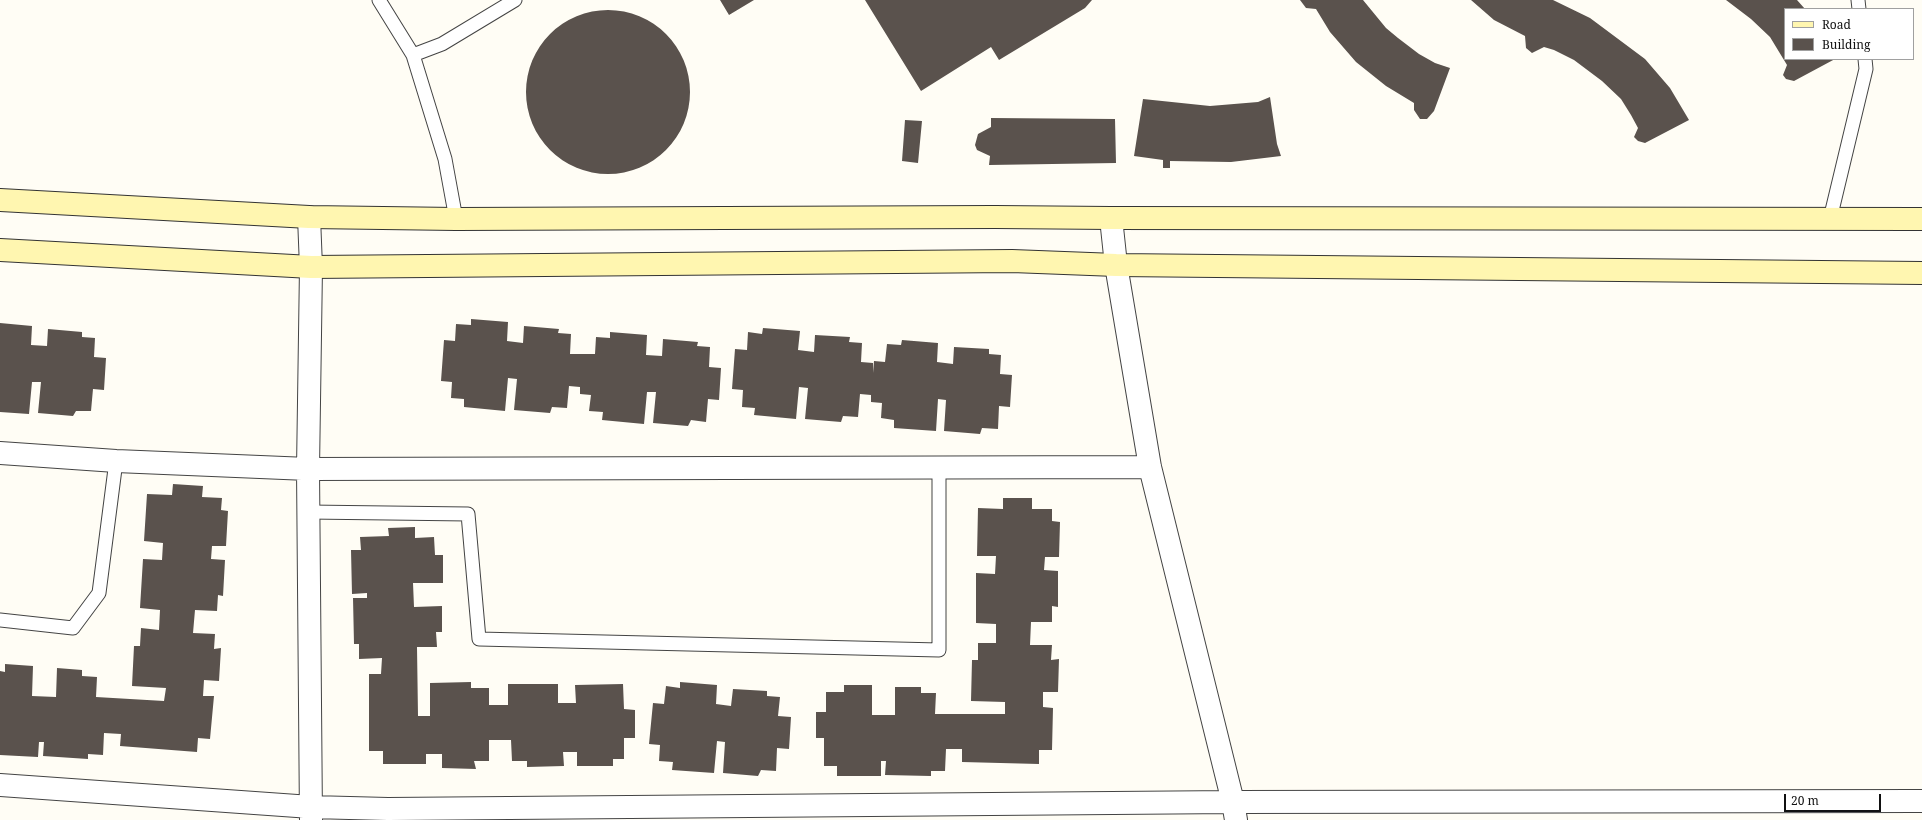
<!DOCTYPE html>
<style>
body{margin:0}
#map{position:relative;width:1922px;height:820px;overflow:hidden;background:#fffdf5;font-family:"Noto Serif",serif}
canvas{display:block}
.legend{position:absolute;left:1784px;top:8px;width:130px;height:52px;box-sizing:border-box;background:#fff;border:1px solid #a0a0a0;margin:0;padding:5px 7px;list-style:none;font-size:12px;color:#111}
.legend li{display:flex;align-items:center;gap:8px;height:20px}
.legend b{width:20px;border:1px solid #a0a0a0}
.scale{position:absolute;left:1784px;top:794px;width:97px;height:18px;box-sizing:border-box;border:2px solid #111;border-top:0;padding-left:5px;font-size:12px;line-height:14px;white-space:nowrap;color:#111;-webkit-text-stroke:3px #fff;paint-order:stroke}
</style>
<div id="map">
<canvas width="1922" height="820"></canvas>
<ul class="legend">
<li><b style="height:5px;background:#fff6b0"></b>Road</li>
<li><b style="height:11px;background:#5a524d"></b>Building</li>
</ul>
<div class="scale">20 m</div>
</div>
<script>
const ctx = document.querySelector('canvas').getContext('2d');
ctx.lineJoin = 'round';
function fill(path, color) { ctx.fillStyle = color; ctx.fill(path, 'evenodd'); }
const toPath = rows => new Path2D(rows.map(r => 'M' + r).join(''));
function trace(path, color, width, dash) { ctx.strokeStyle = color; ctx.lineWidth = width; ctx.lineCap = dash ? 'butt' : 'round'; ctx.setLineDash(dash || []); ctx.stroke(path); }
fill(toPath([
 [720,0,754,0,729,15],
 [865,0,1092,0,1085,8,999,60,991,47,921,91],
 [1300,0,1363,0,1386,28,1398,38,1419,54,1435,63,1450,68,1434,111,1427,119,1420,119,1414,110,1414,103,1386,86,1356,62,1330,32,1316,9,1306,8],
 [1471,0,1553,0,1590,18,1645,59,1670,88,1689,120,1645,143,1638,141,1634,137,1638,128,1631,115,1621,99,1602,81,1574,60,1554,50,1544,47,1532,53,1526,48,1525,36,1494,20],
 [1726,0,1797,0,1805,9,1785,9,1785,59,1835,59,1794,81,1786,79,1783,75,1787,65,1770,37,1751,19],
 '526 92a82 82 0 1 1 164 0a82 82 0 1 1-164 0Z',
 [1270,97,1277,144,1281,156,1231,162,1170,161,1170,168,1163,168,1163,160,1134,156,1143,99,1210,106,1258,102],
 [991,118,1115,119,1116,163,989,165,990,156,977,150,975,145,978,134,991,127],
 [905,120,922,121,918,163,902,161],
 [471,319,508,322,507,341,523,343,524,326,559,329,558,333,571,334,570,354,595,354,596,337,610,338,610,332,647,335,646,355,662,356,663,339,698,342,697,346,710,347,709,367,721,368,719,400,708,399,706,422,691,420,688,426,653,423,656,392,647,392,644,424,602,420,603,412,589,411,591,395,580,394,580,387,569,386,567,408,552,407,550,413,514,410,517,379,508,378,505,411,464,407,464,399,451,398,452,382,441,381,444,340,455,341,456,324,471,325],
 [0,323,32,326,31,345,47,346,48,329,82,332,82,337,95,338,94,357,106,358,104,390,93,389,91,411,76,411,73,416,38,413,41,382,32,382,29,414,0,412],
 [763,328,800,331,798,350,814,352,815,335,850,337,849,342,862,343,861,362,873,363,873,373,874,361,885,362,887,344,901,345,902,340,938,343,937,362,953,364,954,347,989,349,989,354,1001,355,1000,374,1012,375,1010,407,999,406,998,429,982,428,980,434,944,431,946,400,938,399,936,431,894,428,894,420,881,418,882,403,871,402,871,395,860,394,858,417,843,416,841,422,805,419,808,388,799,387,796,419,754,415,755,408,742,407,743,390,732,389,735,349,747,350,748,332,762,334],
 [173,484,203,486,202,497,222,498,221,510,228,511,226,546,212,546,211,559,225,560,223,596,218,595,217,611,195,610,193,633,215,634,214,649,221,648,219,681,204,680,203,696,214,696,210,739,198,738,197,752,120,746,121,734,104,733,103,755,88,754,88,759,43,756,44,742,39,742,38,757,0,755,0,671,5,672,5,664,33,666,32,696,56,697,57,668,82,670,82,676,97,677,96,697,164,701,166,688,132,686,134,646,140,646,141,628,159,630,160,610,140,608,143,559,162,560,163,543,144,541,147,494,172,495],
 [1003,498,1032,498,1032,509,1052,509,1052,521,1060,522,1059,557,1045,557,1044,570,1058,571,1058,607,1052,606,1052,622,1031,622,1030,645,1052,645,1051,660,1059,659,1058,692,1043,692,1043,707,1053,708,1052,750,1039,750,1039,764,962,762,962,749,946,749,945,771,931,771,931,776,885,775,886,761,881,761,881,776,837,776,837,766,824,766,824,738,816,738,816,712,826,712,826,692,844,692,844,685,872,685,872,715,895,715,895,687,921,687,921,693,936,693,935,714,1005,714,1005,702,971,701,972,660,978,660,978,643,996,643,996,624,976,623,976,573,995,574,996,556,977,556,978,508,1003,509],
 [415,527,415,538,434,537,435,555,443,555,443,583,413,583,414,607,442,606,442,632,436,632,437,647,417,647,418,716,430,716,430,683,471,682,471,688,489,688,489,705,508,705,508,684,558,684,558,703,576,703,575,685,623,684,624,709,635,710,635,738,624,738,624,759,613,759,613,766,577,766,577,752,563,752,564,766,527,767,527,761,512,761,511,740,489,740,489,761,474,761,476,769,442,768,442,754,426,754,426,764,383,764,383,751,369,751,369,674,381,674,382,658,359,659,359,644,354,644,353,598,367,598,367,593,352,594,351,550,361,550,360,537,389,536,388,528],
 [680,682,717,685,716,704,731,706,733,689,767,691,767,696,780,697,778,716,791,717,789,749,777,748,776,771,761,770,758,776,723,773,725,742,717,741,714,773,672,770,673,762,659,761,660,745,649,744,653,703,664,704,666,686,680,688]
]), '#5a524d');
const service = toPath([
 [379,0,413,55,445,159,456,219],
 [1858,0,1859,9],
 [413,55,442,44,515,0],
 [1830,219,1866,69,1865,59],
 [308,512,468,514,479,639,939,650,939,468],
 [0,620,73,628,99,593,116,461]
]);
const minor = toPath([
 [309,217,311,267,308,469,311,820],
 [1111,218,1116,265,1150,467,1233,802,1236,820],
 [0,453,116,461,308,469,1150,467],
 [0,785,311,807,388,809,1233,802,1922,801]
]);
const secondary = toPath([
 [0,200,309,217,456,219,995,217,1111,218,1922,219],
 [0,250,311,267,1012,261,1116,265,1922,273]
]);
trace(service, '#444', 15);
trace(minor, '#444', 24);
trace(secondary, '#333', 24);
trace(service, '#fff', 13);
trace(minor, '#fff', 22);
trace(secondary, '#fff6b0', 22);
</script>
